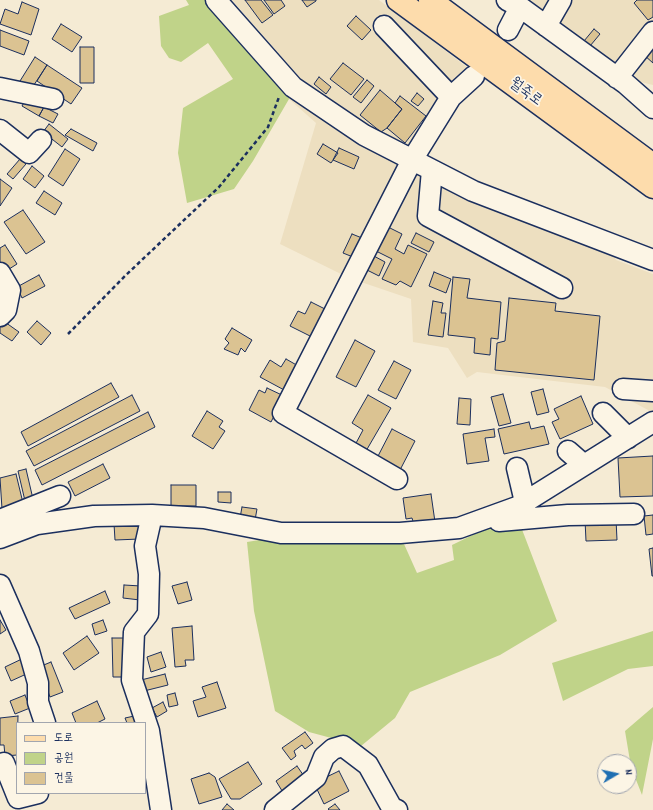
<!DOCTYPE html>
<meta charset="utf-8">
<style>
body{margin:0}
#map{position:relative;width:653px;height:810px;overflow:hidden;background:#f5ebd4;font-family:Dekko,"Poor Story",sans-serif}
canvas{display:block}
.legend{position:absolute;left:16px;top:722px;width:130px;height:72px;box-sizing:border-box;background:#fcf5e5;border:1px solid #a2a6af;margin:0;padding:5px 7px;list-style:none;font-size:12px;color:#1b2f5e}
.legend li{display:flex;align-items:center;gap:8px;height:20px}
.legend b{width:20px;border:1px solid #a2a6af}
.north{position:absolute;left:597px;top:754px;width:40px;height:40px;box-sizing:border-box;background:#fcf5e5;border:1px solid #a2a6af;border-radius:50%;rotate:81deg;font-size:11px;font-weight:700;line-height:16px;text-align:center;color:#1b2f5e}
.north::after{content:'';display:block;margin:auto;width:14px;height:18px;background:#1f6fb2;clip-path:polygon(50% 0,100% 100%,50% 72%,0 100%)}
</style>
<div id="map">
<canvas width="653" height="810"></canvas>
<ul class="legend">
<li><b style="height:5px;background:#fddcac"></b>도로</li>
<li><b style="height:11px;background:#c0d389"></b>공원</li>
<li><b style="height:11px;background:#dbc392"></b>건물</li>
</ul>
<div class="north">N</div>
</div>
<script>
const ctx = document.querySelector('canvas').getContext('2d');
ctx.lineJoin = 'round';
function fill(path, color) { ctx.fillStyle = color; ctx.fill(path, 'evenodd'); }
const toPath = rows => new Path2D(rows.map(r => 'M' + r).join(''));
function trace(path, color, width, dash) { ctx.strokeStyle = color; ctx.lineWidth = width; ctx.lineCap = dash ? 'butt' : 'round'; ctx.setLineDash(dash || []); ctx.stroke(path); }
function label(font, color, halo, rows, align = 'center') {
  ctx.font = font + ' Dekko,"Poor Story",sans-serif'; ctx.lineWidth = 3.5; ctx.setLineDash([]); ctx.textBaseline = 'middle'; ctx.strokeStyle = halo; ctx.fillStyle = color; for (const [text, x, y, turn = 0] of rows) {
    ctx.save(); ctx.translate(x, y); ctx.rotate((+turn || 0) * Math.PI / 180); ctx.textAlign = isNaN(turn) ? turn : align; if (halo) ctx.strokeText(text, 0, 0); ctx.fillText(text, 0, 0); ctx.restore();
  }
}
fill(toPath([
 [232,0,379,0,468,68,400,163,343,275,280,244,316,123,289,99,296,73],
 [511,0,653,0,653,85,632,80],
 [413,166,613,253,616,260,653,274,653,415,648,410,605,387,477,372,467,378,448,348,413,342,411,299,358,281]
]), '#eddfc0');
fill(toPath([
 [186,0,208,0,290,93,289,99,253,161,234,189,187,203,178,153,183,108,233,79,208,43,181,62,169,58,161,46,159,16,189,5],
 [518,519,557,621,500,655,410,692,395,718,361,746,309,732,275,711,254,611,247,542,272,538,360,544,404,544,417,573,454,560,452,545,481,531],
 [653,631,653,666,628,669,563,701,552,663],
 [653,707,653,739,642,795,631,767,625,731]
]), '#c0d389');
const building = toPath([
 [245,0,261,0,273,15,262,23,245,0],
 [264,0,281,0,285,6,274,14,264,0],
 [302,0,316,0,316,1,307,7,302,0],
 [637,0,653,0,653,17,648,20,634,3,637,0],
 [22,2,39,9,31,35,0,24,5,9,18,14,22,2],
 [356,16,371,30,362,40,347,26,356,16],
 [61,24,82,37,72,52,52,39,61,24],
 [594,29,600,34,590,46,584,41,594,29],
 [0,30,29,41,24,55,0,46,0,30],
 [653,46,653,63,644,55,653,46],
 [80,47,94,47,94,83,80,83,80,47],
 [35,57,47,65,32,88,20,81,35,57],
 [343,63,364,79,351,95,330,79,343,63],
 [47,65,82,88,71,104,37,81,47,65],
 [319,77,331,87,326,94,314,84,319,77],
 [367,80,374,86,361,103,353,97,367,80],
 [380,90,402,109,387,128,381,132,360,115,380,90],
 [417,93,424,99,418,106,411,101,417,93],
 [400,96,426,116,405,143,387,128,402,109,395,103,400,96],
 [27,97,44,107,39,116,22,106,27,97],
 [44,107,58,114,53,123,39,116,44,107],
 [49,124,68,139,62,147,43,132,49,124],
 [71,129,97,143,93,151,65,135,71,129],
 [323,144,338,153,331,163,317,154,323,144],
 [339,148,359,157,354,169,333,160,339,148],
 [65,149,80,159,63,186,48,176,65,149],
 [20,159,26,164,13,179,7,174,20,159],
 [32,166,44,176,35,188,23,179,32,166],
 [0,179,12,188,0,206,0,179],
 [44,191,62,203,55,215,36,203,44,191],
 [23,210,45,242,26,254,4,222,23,210],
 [388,227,402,234,395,249,404,254,408,245,427,254,411,287,400,281,396,285,382,279,392,259,376,251,388,227],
 [416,233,434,242,429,252,411,243,416,233],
 [352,234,362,238,353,257,343,253,352,234],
 [5,245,17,264,6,271,0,262,0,248,5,245],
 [372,255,385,262,379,276,365,269,372,255],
 [434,272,451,279,446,293,429,286,434,272],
 [39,275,45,286,22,298,17,287,39,275],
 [453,277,470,279,467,298,501,302,498,339,491,338,490,355,474,353,475,338,448,335,453,277],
 [509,298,556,303,555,311,600,316,594,380,495,370,497,343,505,341,509,298],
 [433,301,443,303,441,313,446,313,443,337,428,335,433,301],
 [311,302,329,311,316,339,290,326,298,311,305,314,311,302],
 [2,320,19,332,12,341,0,333,0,323,2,320],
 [37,321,51,333,41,345,27,332,37,321],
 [232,328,252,340,245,352,241,348,238,355,224,349,229,343,225,339,232,328],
 [355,340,375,351,356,387,336,377,355,340],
 [286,359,300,367,286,391,260,377,270,360,281,367,286,359],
 [394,361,411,370,396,399,378,390,394,361],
 [111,383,119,397,28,446,21,432,111,383],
 [267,388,284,396,271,422,249,410,259,390,265,393,267,388],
 [543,389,549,412,537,415,531,392,543,389],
 [503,394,511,423,499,426,491,397,503,394],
 [132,395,140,411,34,466,26,451,132,395],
 [368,395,391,408,366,451,355,445,363,430,352,423,368,395],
 [581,396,593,424,560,439,552,422,559,419,554,409,581,396],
 [459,398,471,399,470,425,457,424,459,398],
 [207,411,223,421,219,427,225,431,213,449,192,436,207,411],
 [148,412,155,427,42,485,35,470,148,412],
 [529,422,531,429,544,426,549,444,504,454,498,429,529,422],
 [392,429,415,441,400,470,377,458,392,429],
 [494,429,495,437,485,438,489,461,467,464,463,434,494,429],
 [653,456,653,496,620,497,618,458,653,456],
 [103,464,110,478,75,496,68,482,103,464],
 [26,469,33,499,25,501,18,471,26,469],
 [16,474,23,503,2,509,0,478,16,474],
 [171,485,196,485,196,506,171,506,171,485],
 [218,492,231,492,231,503,218,502,218,492],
 [431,494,435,522,414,525,412,518,406,519,403,498,431,494],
 [242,507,257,509,255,520,240,518,242,507],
 [653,515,653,534,646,535,644,516,653,515],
 [616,519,617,540,586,541,585,520,616,519],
 [140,523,140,539,115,540,114,524,140,523],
 [653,548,653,576,652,576,649,549,653,548],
 [187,582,192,600,178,604,172,586,187,582],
 [124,585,141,586,140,600,123,598,124,585],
 [105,591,110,603,75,619,69,608,105,591],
 [0,620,6,630,0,634,0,620],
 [103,620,107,631,95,635,92,624,103,620],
 [192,626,194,660,185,660,186,666,175,667,172,628,192,626],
 [87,636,99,653,74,670,63,653,87,636],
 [112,638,126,638,127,677,113,677,112,638],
 [161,652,166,667,151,672,147,657,161,652],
 [26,657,33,671,11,681,5,667,26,657],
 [51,662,63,692,50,697,39,667,51,662],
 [165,674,168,685,144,691,141,680,165,674],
 [217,682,226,708,198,717,193,701,206,697,202,687,217,682],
 [175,693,178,705,169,707,167,695,175,693],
 [25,695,30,708,15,714,10,701,25,695],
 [97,701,105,719,97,723,76,723,72,713,97,701],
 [163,702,167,711,157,717,152,708,163,702],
 [139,715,141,723,127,723,125,718,139,715],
 [18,716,17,755,5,756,4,745,0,745,0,718,18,716],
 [305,732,313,743,305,749,302,745,294,751,296,756,291,760,282,748,305,732],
 [248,762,262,784,240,799,231,799,219,779,248,762],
 [297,766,306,779,284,794,276,781,297,766],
 [339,771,349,791,324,804,314,783,339,771],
 [209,773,215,777,222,797,199,804,191,779,209,773],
 [227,804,234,810,222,810,227,804],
 [335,804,340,810,329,810,328,809,335,804]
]);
fill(building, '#dbc392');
trace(building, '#1b2f5e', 1);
const minor = toPath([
 [216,0,293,87,364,135,473,191,653,260],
 [507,0,520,7,626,84,653,108],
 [384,26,451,97],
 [546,26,561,0],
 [508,30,520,7],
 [617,78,653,32],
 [0,88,53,99],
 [0,130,29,153,41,140],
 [432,170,428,216,562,288],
 [0,273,10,290,6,310,0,316],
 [623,389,653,391],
 [603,413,628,438],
 [568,451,584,465],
 [517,468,525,502],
 [397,479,283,413,412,160,451,97,474,76],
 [152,515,145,546,149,574,148,614,134,632,132,680,149,731,161,810],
 [0,520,60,496],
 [499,521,568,515,634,514],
 [0,538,37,524,94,516,152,515,204,518,281,533,400,533,459,528,517,507,653,422],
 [0,585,29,651,38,683,38,702,45,723],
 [4,763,18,798,38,793],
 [275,810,316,777,324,757,333,749,343,746,368,765,392,808,397,810]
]);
const major = toPath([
 [398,0,653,187],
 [430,0,653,165]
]);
trace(minor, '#1b2f5e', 23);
trace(major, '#1b2f5e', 25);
trace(toPath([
 [68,334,126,275,219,187,268,127,279,97]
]), '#1b2f5e', 2.5, [4, 3]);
trace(minor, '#fcf5e5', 20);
trace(major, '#fddcac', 22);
label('15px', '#1b2f5e', '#fcf5e5', [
 ["월죽로",525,93,36]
]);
</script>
